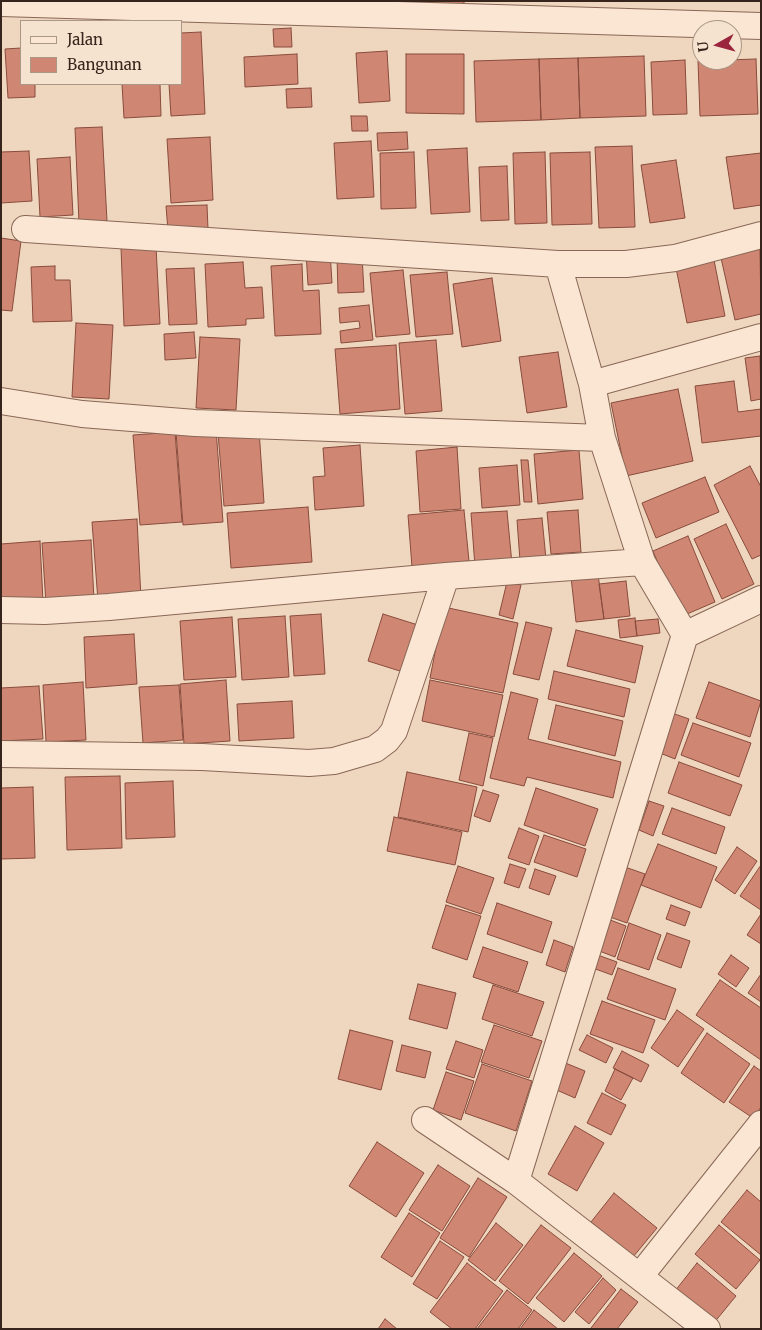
<!DOCTYPE html>
<style>
body{margin:0}
#map{position:relative;width:762px;height:1330px;overflow:hidden;background:#efd7bf;font-family:Merriweather,serif}
canvas{display:block}
.frame{position:absolute;inset:0;border:2px solid #37241c;pointer-events:none}
.legend{position:absolute;left:20px;top:20px;width:162px;height:65px;box-sizing:border-box;background:#f6e3cf;border:1px solid #aa9787;margin:0;padding:6px 9px;list-style:none;font-size:15px;color:#37241c}
.legend li{display:flex;align-items:center;gap:10px;height:25px}
.legend b{width:25px;border:1px solid #aa9787}
.north{position:absolute;left:692px;top:20px;width:50px;height:50px;box-sizing:border-box;background:#f6e3cf;border:1px solid #aa9787;border-radius:50%;rotate:263deg;font-size:14px;font-weight:700;line-height:20px;text-align:center;color:#37241c}
.north::after{content:'';display:block;margin:auto;width:18px;height:22px;background:#9a253d;clip-path:polygon(50% 0,100% 100%,50% 72%,0 100%)}
</style>
<div id="map">
<canvas width="762" height="1330"></canvas>
<div class="frame"></div>
<ul class="legend">
<li><b style="height:6px;background:#fae6d2"></b>Jalan</li>
<li><b style="height:14px;background:#cf8773"></b>Bangunan</li>
</ul>
<div class="north">U</div>
</div>
<script>
const ctx = document.querySelector('canvas').getContext('2d');
ctx.lineJoin = 'round';
function fill(path, color) { ctx.fillStyle = color; ctx.fill(path, 'evenodd'); }
const toPath = rows => new Path2D(rows.map(r => 'M' + r).join(''));
function trace(path, color, width, dash) { ctx.strokeStyle = color; ctx.lineWidth = width; ctx.lineCap = dash ? 'butt' : 'round'; ctx.setLineDash(dash || []); ctx.stroke(path); }
const building = toPath([
 [400,1,464,1,464,8,400,5,400,1],
 [291,28,292,47,274,47,273,29,291,28],
 [201,32,205,114,171,116,169,84,181,84,181,33,201,32],
 [21,48,21,84,35,84,35,97,8,98,5,49,21,48],
 [387,51,390,101,359,103,356,53,387,51],
 [297,54,298,84,245,87,244,57,297,54],
 [406,54,464,54,464,114,406,113,406,54],
 [644,56,646,116,580,118,578,58,644,56],
 [578,58,580,118,541,120,539,59,578,58],
 [539,59,541,120,476,122,474,61,539,59],
 [756,59,758,114,700,116,698,61,756,59],
 [685,60,687,114,653,115,651,62,685,60],
 [122,84,160,84,161,116,124,118,122,84],
 [311,88,312,107,287,108,286,89,311,88],
 [351,116,367,116,368,131,352,131,351,116],
 [102,127,107,221,79,223,75,128,102,127],
 [407,132,408,149,378,151,377,133,407,132],
 [210,137,213,200,171,203,167,139,210,137],
 [371,141,374,197,337,199,334,143,371,141],
 [632,146,635,227,599,228,595,147,632,146],
 [467,148,470,212,431,214,427,150,467,148],
 [29,151,32,201,1,203,1,152,29,151],
 [414,152,416,208,381,209,380,153,414,152],
 [545,152,547,223,515,224,513,153,545,152],
 [590,152,592,224,552,225,550,153,590,152],
 [761,153,761,205,734,209,726,157,761,153],
 [70,157,73,215,40,217,37,159,70,157],
 [676,160,685,218,650,223,641,165,676,160],
 [507,166,509,220,481,221,479,167,507,166],
 [207,205,208,229,168,231,166,206,207,205],
 [1,238,21,241,12,311,1,310,1,238],
 [156,246,160,324,124,326,121,248,156,246],
 [760,249,761,314,735,320,721,258,760,249],
 [330,251,332,283,308,285,306,252,330,251],
 [362,255,364,292,338,293,337,256,362,255],
 [714,260,725,316,687,323,676,268,714,260],
 [243,262,245,288,262,287,264,318,246,319,246,325,208,327,205,264,243,262],
 [302,264,303,291,319,290,321,334,275,336,271,266,302,264],
 [55,266,55,280,70,280,72,321,33,322,31,267,55,266],
 [194,268,197,324,169,325,166,269,194,268],
 [403,270,410,334,376,337,370,273,403,270],
 [447,272,453,334,416,337,410,275,447,272],
 [492,278,501,341,462,347,453,284,492,278],
 [369,305,373,340,341,343,340,331,360,328,359,321,340,323,339,308,369,305],
 [76,323,113,325,109,399,72,397,76,323],
 [194,332,196,358,165,360,164,334,194,332],
 [200,337,240,339,236,410,196,408,200,337],
 [436,340,442,411,405,414,399,343,436,340],
 [396,345,400,409,340,414,335,349,396,345],
 [558,352,567,407,527,413,519,357,558,352],
 [760,356,761,399,751,401,745,358,760,356],
 [734,381,738,412,761,409,761,436,702,443,695,386,734,381],
 [678,389,693,461,626,476,611,403,678,389],
 [216,429,223,522,183,525,176,432,216,429],
 [259,430,264,503,224,506,218,433,259,430],
 [175,432,182,522,140,525,133,435,175,432],
 [360,445,364,506,315,510,313,477,325,476,323,448,360,445],
 [457,447,461,509,420,512,416,451,457,447],
 [579,450,583,499,538,504,534,454,579,450],
 [521,460,528,460,532,502,524,502,521,460],
 [517,465,520,505,482,508,479,468,517,465],
 [750,466,761,487,761,555,752,559,714,485,750,466],
 [705,477,719,512,656,538,642,503,705,477],
 [308,507,312,562,231,568,227,513,308,507],
 [464,510,469,561,412,567,408,515,464,510],
 [578,510,581,552,551,554,547,512,578,510],
 [507,511,512,564,475,567,471,513,507,511],
 [542,518,546,559,520,561,517,520,542,518],
 [137,519,141,599,98,601,92,522,137,519],
 [726,524,754,584,722,599,694,539,726,524],
 [688,536,715,602,680,617,653,551,688,536],
 [91,540,94,600,46,604,42,543,91,540],
 [40,541,43,601,1,604,1,544,40,541],
 [598,574,604,619,576,622,571,577,598,574],
 [626,581,630,616,604,619,599,584,626,581],
 [507,582,521,585,513,619,499,615,507,582],
 [444,607,518,623,503,693,430,678,444,607],
 [321,614,325,674,294,676,290,616,321,614],
 [383,614,418,625,403,672,368,661,383,614],
 [285,616,289,677,242,680,238,619,285,616],
 [232,617,236,677,184,680,180,621,232,617],
 [635,618,637,636,620,638,618,620,635,618],
 [658,619,660,633,637,636,635,621,658,619],
 [526,622,552,628,539,680,513,674,526,622],
 [576,630,643,646,635,683,567,666,576,630],
 [134,634,137,684,86,688,84,637,134,634],
 [554,671,630,689,624,717,548,699,554,671],
 [226,680,230,741,184,744,180,684,226,680],
 [430,680,503,695,494,737,422,721,430,680],
 [83,682,86,740,46,742,43,685,83,682],
 [709,682,761,701,750,737,696,718,709,682],
 [179,685,183,740,143,743,139,687,179,685],
 [39,686,43,739,1,741,1,688,39,686],
 [511,692,538,699,528,739,621,762,613,798,527,777,524,786,490,778,511,692],
 [292,701,294,738,239,741,237,704,292,701],
 [556,705,623,721,615,756,548,739,556,705],
 [669,712,689,719,675,759,655,751,669,712],
 [693,723,751,743,739,777,681,755,693,723],
 [469,733,493,738,483,786,459,780,469,733],
 [679,762,742,785,730,816,668,793,679,762],
 [407,772,477,787,468,832,398,817,407,772],
 [120,776,122,848,67,850,65,777,120,776],
 [173,781,175,837,126,839,125,783,173,781],
 [33,787,35,858,1,859,1,788,33,787],
 [536,788,598,809,585,846,524,825,536,788],
 [483,790,499,795,490,822,474,816,483,790],
 [649,801,664,806,653,836,639,830,649,801],
 [672,808,725,827,716,854,662,834,672,808],
 [394,817,462,832,455,865,387,851,394,817],
 [519,828,539,836,529,865,508,858,519,828],
 [544,835,586,849,577,877,534,862,544,835],
 [658,844,717,867,701,908,641,885,658,844],
 [737,847,757,861,735,894,715,880,737,847],
 [510,864,526,869,519,888,504,883,510,864],
 [761,865,761,910,740,896,761,865],
 [458,866,494,878,481,914,446,902,458,866],
 [625,867,645,874,627,923,607,916,625,867],
 [535,869,556,876,549,895,529,888,535,869],
 [497,903,552,922,542,953,487,934,497,903],
 [446,905,481,916,467,960,432,948,446,905],
 [671,905,690,912,685,926,666,919,671,905],
 [761,914,761,944,747,935,761,914],
 [605,918,626,926,615,957,594,949,605,918],
 [629,923,661,935,649,970,617,959,629,923],
 [667,933,690,941,681,968,657,959,667,933],
 [554,940,573,947,565,972,546,965,554,940],
 [483,947,528,962,518,992,473,977,483,947],
 [595,954,617,962,612,975,590,967,595,954],
 [731,955,749,968,736,987,718,974,731,955],
 [618,968,676,989,665,1020,607,999,618,968],
 [761,974,761,1002,748,993,761,974],
 [720,980,761,1008,761,1060,696,1015,720,980],
 [418,984,456,993,447,1029,409,1019,418,984],
 [493,985,544,1002,532,1036,482,1019,493,985],
 [602,1001,655,1020,643,1053,590,1034,602,1001],
 [677,1010,704,1029,678,1067,651,1048,677,1010],
 [494,1025,542,1041,529,1078,481,1062,494,1025],
 [350,1030,393,1041,381,1090,338,1079,350,1030],
 [707,1033,750,1064,724,1103,681,1073,707,1033],
 [587,1035,613,1048,606,1063,579,1050,587,1035],
 [456,1041,483,1050,474,1078,446,1069,456,1041],
 [402,1045,431,1052,425,1078,396,1071,402,1045],
 [622,1051,649,1065,641,1082,613,1068,622,1051],
 [563,1062,585,1071,575,1098,552,1088,563,1062],
 [482,1064,532,1081,516,1131,465,1113,482,1064],
 [754,1066,761,1071,761,1107,753,1118,729,1102,754,1066],
 [615,1069,633,1078,621,1100,605,1091,615,1069],
 [446,1072,474,1081,461,1120,433,1110,446,1072],
 [602,1093,626,1105,611,1135,587,1123,602,1093],
 [575,1126,604,1143,577,1191,548,1174,575,1126],
 [377,1142,424,1173,396,1217,349,1186,377,1142],
 [438,1165,470,1186,442,1231,409,1210,438,1165],
 [478,1178,507,1197,469,1257,440,1238,478,1178],
 [747,1190,761,1202,761,1255,721,1222,747,1190],
 [614,1193,657,1228,633,1257,591,1222,614,1193],
 [409,1213,440,1233,412,1277,381,1257,409,1213],
 [496,1223,523,1245,495,1281,468,1260,496,1223],
 [541,1225,571,1248,528,1304,499,1281,541,1225],
 [719,1225,760,1260,736,1289,695,1254,719,1225],
 [440,1241,464,1257,437,1299,413,1284,440,1241],
 [574,1253,602,1276,564,1322,536,1298,574,1253],
 [467,1263,503,1291,475,1329,452,1329,430,1312,467,1263],
 [697,1263,736,1296,713,1324,675,1291,697,1263],
 [603,1278,616,1290,589,1324,575,1312,603,1278],
 [621,1289,638,1302,617,1329,592,1329,591,1328,621,1289],
 [507,1290,532,1310,518,1329,477,1329,507,1290],
 [534,1310,558,1329,520,1329,534,1310],
 [385,1319,397,1329,378,1329,385,1319]
]);
fill(building, '#cf8773');
trace(building, '#894b3c', 1);
const minor = toPath([
 [1,3,761,26],
 [25,229,558,264],
 [592,384,558,264,626,264,675,258,761,235],
 [1,401,82,414,195,423,602,438],
 [1,610,45,611,109,607,446,576,642,562],
 [685,635,642,562,602,438,592,384,761,337],
 [1,754,202,757,309,763,334,761,375,749,387,740,394,731,446,576],
 [425,1120,516,1181,707,1329],
 [516,1181,685,635,761,599],
 [640,1276,761,1124]
]);
trace(minor, '#896757', 28);
trace(minor, '#fae6d2', 26);
</script>
